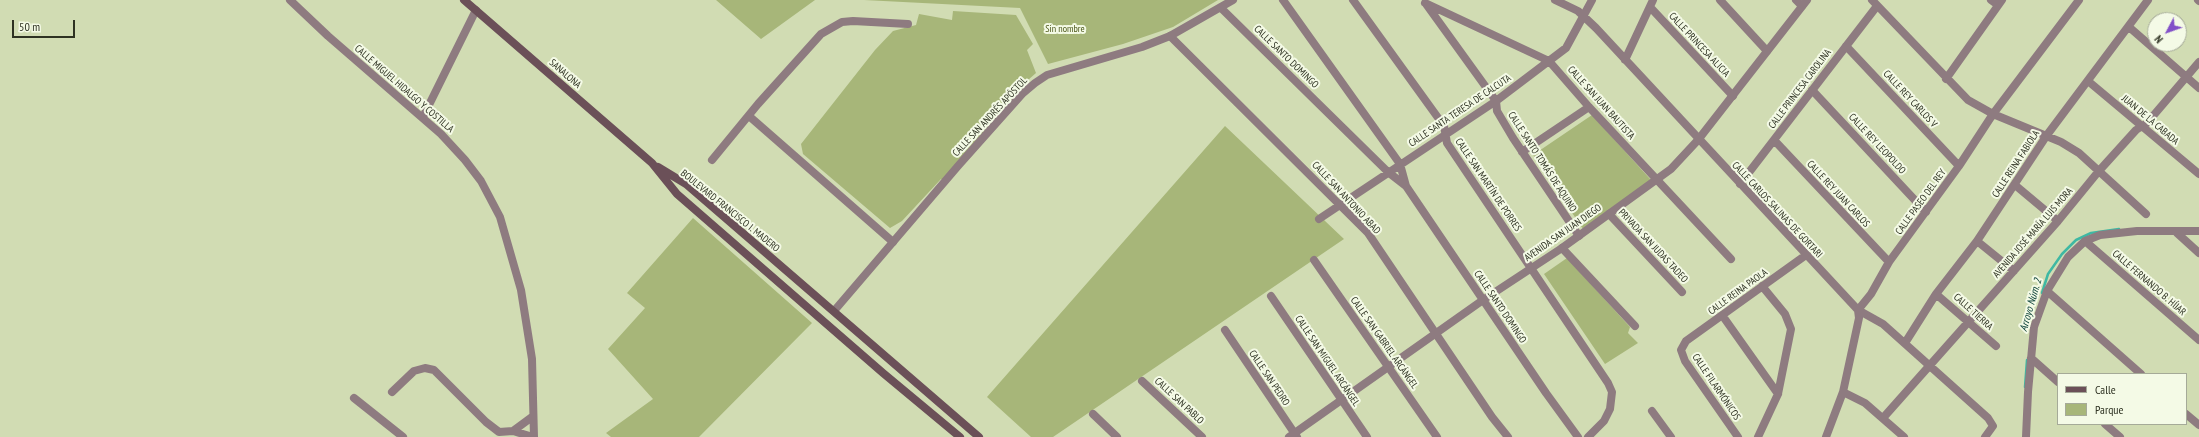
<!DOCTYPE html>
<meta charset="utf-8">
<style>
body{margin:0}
#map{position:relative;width:2199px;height:437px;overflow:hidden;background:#d1dcb3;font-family:"PT Sans Narrow",sans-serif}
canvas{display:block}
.legend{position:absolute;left:2057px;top:373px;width:130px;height:52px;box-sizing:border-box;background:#f4fae6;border:1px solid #a5aa98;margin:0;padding:5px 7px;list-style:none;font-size:12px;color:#2e3222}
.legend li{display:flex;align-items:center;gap:8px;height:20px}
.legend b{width:20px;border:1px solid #a5aa98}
.north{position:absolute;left:2147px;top:12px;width:40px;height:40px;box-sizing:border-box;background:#f4fae6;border:1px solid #a5aa98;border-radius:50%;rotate:229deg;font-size:11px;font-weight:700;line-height:16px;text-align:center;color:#2e3222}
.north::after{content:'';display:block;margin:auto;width:14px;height:18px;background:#8250c8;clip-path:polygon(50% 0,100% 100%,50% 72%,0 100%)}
.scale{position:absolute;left:12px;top:20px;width:63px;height:18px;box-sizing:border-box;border:2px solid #2e3222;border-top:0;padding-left:5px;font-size:12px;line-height:14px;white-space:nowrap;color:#2e3222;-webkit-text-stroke:3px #f4fae6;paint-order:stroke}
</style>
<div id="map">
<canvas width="2199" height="437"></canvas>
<ul class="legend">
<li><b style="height:5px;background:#6b5058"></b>Calle</li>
<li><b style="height:11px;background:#a7b679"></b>Parque</li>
</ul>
<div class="north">N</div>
<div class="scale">50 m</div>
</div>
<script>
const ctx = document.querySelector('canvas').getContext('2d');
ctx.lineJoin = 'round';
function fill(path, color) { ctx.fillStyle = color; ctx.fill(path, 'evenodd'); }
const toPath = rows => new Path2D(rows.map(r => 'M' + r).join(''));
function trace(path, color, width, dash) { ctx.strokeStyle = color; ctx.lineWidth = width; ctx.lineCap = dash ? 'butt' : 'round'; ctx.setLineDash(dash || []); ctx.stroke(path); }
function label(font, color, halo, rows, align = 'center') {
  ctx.font = font + ' "PT Sans Narrow",sans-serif'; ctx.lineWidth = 4; ctx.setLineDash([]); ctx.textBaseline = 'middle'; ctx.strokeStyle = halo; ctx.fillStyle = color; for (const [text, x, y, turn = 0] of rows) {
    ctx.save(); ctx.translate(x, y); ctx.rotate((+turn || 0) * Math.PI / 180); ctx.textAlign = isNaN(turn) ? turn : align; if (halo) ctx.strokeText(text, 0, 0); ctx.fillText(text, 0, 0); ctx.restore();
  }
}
fill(toPath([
 [716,0,815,0,761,39],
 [864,0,1218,0,1173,27,1123,44,1048,64,1020,8],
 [953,11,1016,15,1033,44,1027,50,1036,73,1019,88,945,180,941,179,902,221,890,228,803,154,801,144,875,50,893,31,916,25,919,14,952,20],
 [1592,115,1651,180,1583,229,1533,155],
 [1225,126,1344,239,1053,437,1031,437,987,397],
 [693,218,812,323,699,437,611,437,606,433,653,399,608,349,645,308,627,293],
 [1567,258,1630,327,1628,333,1638,343,1605,364,1544,274]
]), '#a7b679');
trace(toPath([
 [2042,293,2048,274,2062,254,2076,240,2091,233,2119,229],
 [2025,387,2027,360]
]), '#3eb8a3', 2.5);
trace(toPath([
 [290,0,328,36,441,134,465,160,481,181,500,217,521,290,532,359,534,437],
 [1283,0,1400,164,1406,186,1546,393,1578,437],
 [1353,0,1444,126,1447,143,1608,383,1612,392,1610,409,1604,421,1588,437],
 [1555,0,1578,11,1596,28,1858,310,1883,324,1988,418,1993,426,1985,437],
 [1720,0,1767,51],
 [1796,0,1802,6],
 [1872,0,1968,100,1993,114,2061,142,2079,153,2146,214],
 [1991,0,1998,5],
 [2198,0,2199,1],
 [1425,3,1549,61,1589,107,1731,259],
 [1426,4,1496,101,1497,111,1513,138,1579,236],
 [1650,7,1733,96],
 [1221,8,1388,172,1406,186],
 [2129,27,2199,88],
 [1170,36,1368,233,1492,417,1508,437],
 [1846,46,1959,166],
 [1625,60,1653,0],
 [1946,79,2002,0],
 [2088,81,2199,174],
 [1812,90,1926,212],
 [749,116,893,242],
 [423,117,476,10],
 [1774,140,1889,262],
 [1522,152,1589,107],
 [712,160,758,104,821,34,842,22,853,21,908,24],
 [1740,184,1877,6],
 [2015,185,2058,221],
 [1609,214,1682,292],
 [1319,219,1496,101,1566,48,1592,0],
 [2177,233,2199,253],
 [1977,241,2014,271],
 [2085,241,2199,340],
 [1562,248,1635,326],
 [1314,260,1437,437],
 [2047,291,2141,374],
 [1936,294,1996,346],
 [1271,296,1367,437],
 [1722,315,1778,394],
 [1225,330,1297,437],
 [1905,343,1936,294,1977,241,2047,135,2148,0],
 [2031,358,2058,382],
 [1142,381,1202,437],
 [392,392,414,371,425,368,434,370,486,422,499,432,513,431,533,437],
 [1843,392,1865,403,1904,437],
 [354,398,403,437],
 [1652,411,1671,437],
 [1093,414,1117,437],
 [2186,414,2199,425],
 [1883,418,2058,221,2098,172,2136,130,2147,123,2199,62],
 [2105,424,2120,437],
 [513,431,532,417],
 [1738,437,1685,361,1681,350,1686,341,1806,255],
 [1758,437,1778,394,1791,329,1785,314,1762,286],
 [1826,437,1843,392,1859,318,1858,310,1871,294,1889,262,1959,166,1993,114,2079,0],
 [2026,437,2028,392,2034,327,2047,291,2068,257,2085,241,2100,235,2137,231,2199,231]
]), '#8e7b80', 8);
trace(toPath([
 [834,311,958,166,1022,94,1035,83,1047,75,1142,47,1170,36,1233,0],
 [1289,437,1483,300,1562,248,1671,169,1698,140,1807,0]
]), '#8e7b80', 8);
trace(toPath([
 [464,0,652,163,677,194,883,373,960,437],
 [658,167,686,184,979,437]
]), '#6b5058', 8);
label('10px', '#4a5619', '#f4fae6', [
 ["Sin nombre",1065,29]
]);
label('10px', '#2e3222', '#f4fae6', [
 ["CALLE PRINCESA ALICIA",1699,45,47],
 ["CALLE SANTO DOMINGO",1286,57,44],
 ["SANALONA",565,74,41],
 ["CALLE MIGUEL HIDALGO Y COSTILLA",404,89,41],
 ["CALLE PRINCESA CAROLINA",1800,89,-53],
 ["CALLE REY CARLOS V",1910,99,47],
 ["CALLE SAN JUAN BAUTISTA",1601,103,48],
 ["CALLE SANTA TERESA DE CALCUTA",1460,111,-34],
 ["CALLE SAN ANDRÉS APÓSTOL",990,117,-47],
 ["JUAN DE LA CABADA",2150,120,40],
 ["CALLE REY LEOPOLDO",1877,144,47],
 ["CALLE SANTO TOMÁS DE AQUINO",1542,162,57],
 ["CALLE REINA FABIOLA",2016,164,-57],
 ["CALLE SAN MARTÍN DE PORRES",1488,185,56],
 ["CALLE REY JUAN CARLOS",1838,194,47],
 ["CALLE SAN ANTONIO ABAD",1346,198,47],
 ["CALLE PASEO DEL REY",1921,202,-54],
 ["CALLE CARLOS SALINAS DE GORTARI",1777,210,47],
 ["BOULEVARD FRANCISCO I. MADERO",730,211,39],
 ["AVENIDA SAN JUAN DIEGO",1563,233,-35],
 ["AVENIDA JOSÉ MARÍA LUIS MORA",2033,233,-49],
 ["PRIVADA SAN JUDAS TADEO",1653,246,47],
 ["CALLE FERNANDO B. HÍJAR",2149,283,41],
 ["CALLE REINA PAOLA",1738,292,-36],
 ["CALLE SANTO DOMINGO",1500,307,56],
 ["CALLE TIERRA",1973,312,42],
 ["CALLE SAN GABRIEL ARCÁNGEL",1384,343,55],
 ["CALLE SAN MIGUEL ARCÁNGEL",1327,361,56],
 ["CALLE SAN PEDRO",1269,378,56],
 ["CALLE FILARMÓNICOS",1716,387,56],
 ["CALLE SAN PABLO",1179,401,43]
]);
label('italic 11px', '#0d433a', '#f4fae6', [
 ["Arroyo Núm. 2",2031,305,-74]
]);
</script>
